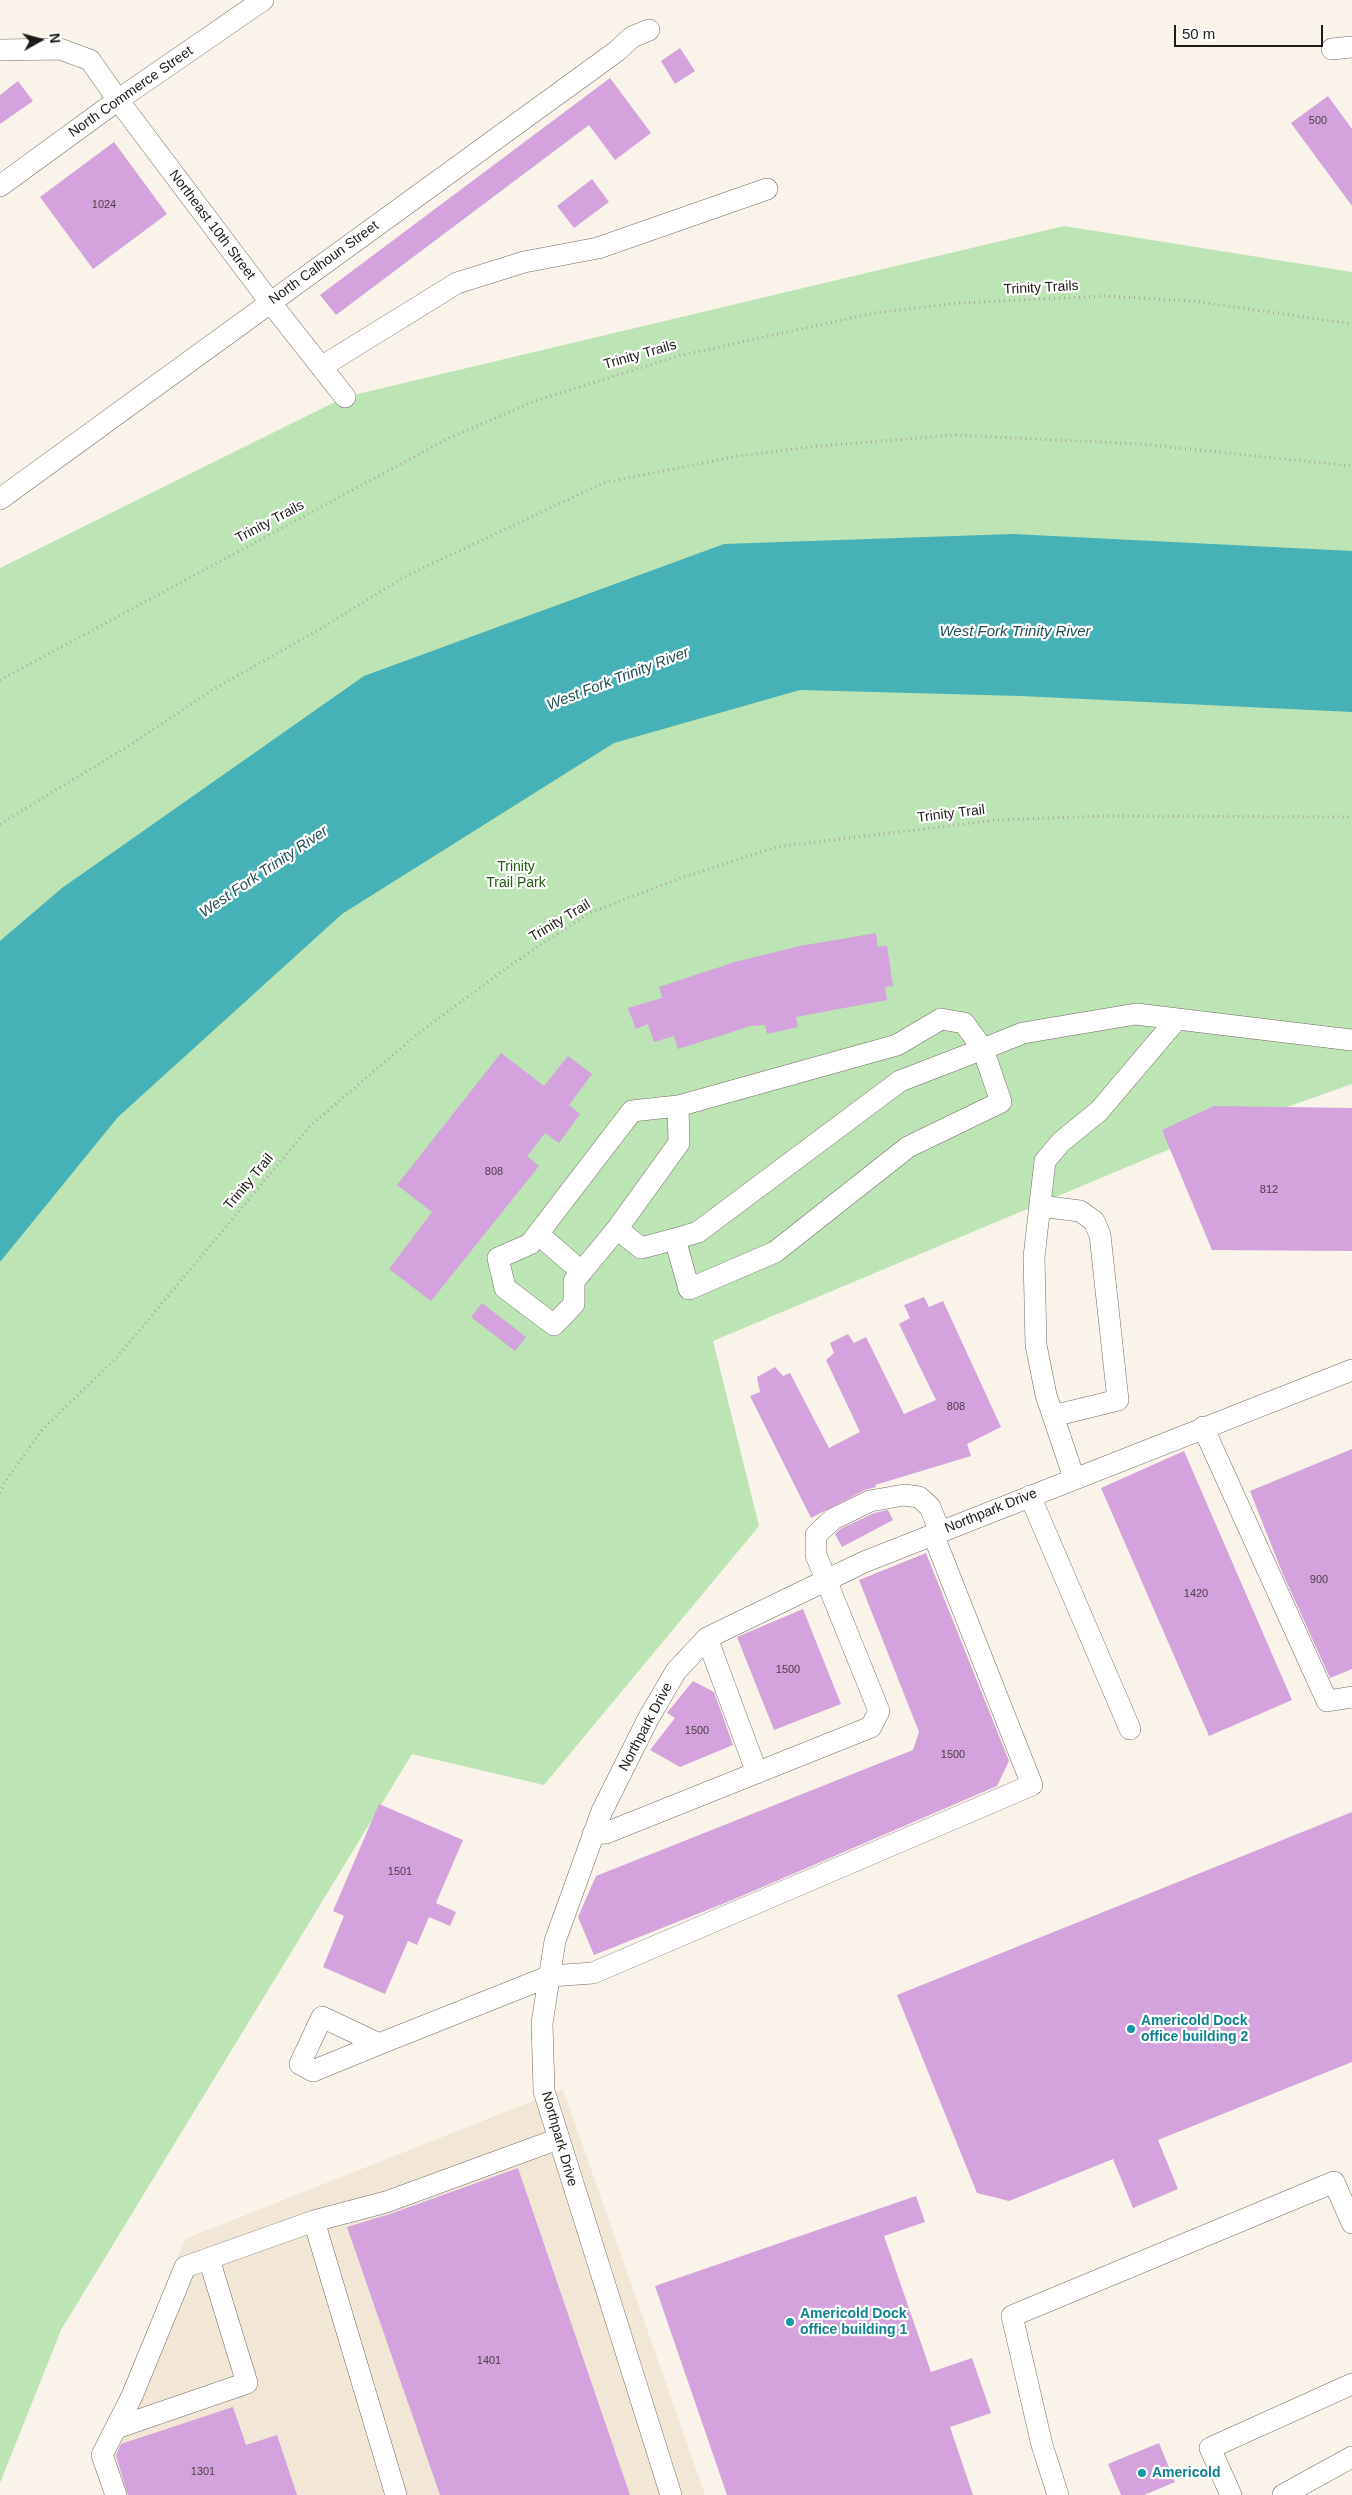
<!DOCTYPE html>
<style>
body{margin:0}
#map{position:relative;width:1352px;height:2495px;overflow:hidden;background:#f9f3e9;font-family:Arial,sans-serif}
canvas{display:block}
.north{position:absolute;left:15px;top:15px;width:50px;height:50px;-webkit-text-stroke:4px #fff;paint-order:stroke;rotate:83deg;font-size:14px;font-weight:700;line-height:20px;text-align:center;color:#1d1b17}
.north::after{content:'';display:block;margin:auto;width:18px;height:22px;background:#1d1b17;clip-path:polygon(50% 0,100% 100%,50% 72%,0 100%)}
.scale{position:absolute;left:1174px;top:25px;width:149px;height:22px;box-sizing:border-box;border:2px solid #1d1b17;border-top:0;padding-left:6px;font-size:15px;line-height:18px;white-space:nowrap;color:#1d1b17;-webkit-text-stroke:4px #fff;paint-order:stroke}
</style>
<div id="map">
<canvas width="1352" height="2495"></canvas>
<div class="north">N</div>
<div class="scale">50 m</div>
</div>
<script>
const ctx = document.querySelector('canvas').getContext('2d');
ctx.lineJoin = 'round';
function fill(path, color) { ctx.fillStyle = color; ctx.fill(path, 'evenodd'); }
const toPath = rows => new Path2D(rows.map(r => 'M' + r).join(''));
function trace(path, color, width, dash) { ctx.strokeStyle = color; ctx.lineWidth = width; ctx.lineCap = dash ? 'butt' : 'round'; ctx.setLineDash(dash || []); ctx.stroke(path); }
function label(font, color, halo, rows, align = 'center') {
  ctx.font = font + ' Arial,sans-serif'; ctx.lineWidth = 4.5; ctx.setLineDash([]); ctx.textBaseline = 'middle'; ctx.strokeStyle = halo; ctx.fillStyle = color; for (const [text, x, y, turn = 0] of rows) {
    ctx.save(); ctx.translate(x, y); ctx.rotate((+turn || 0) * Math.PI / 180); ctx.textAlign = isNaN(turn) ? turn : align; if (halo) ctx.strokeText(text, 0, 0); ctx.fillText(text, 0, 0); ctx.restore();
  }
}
fill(toPath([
 [563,2089,705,2495,106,2495,93,2459,185,2239]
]), '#f2e7d7');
fill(toPath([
 [1064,226,1352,272,1352,1084,1177,1146,713,1341,759,1526,544,1785,412,1754,61,2330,0,2483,0,568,345,397]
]), '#bde4b4');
fill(toPath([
 [1013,534,1352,551,1352,712,1021,696,800,690,614,743,342,914,118,1117,0,1262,0,941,62,888,364,676,724,544]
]), '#46b1b6');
fill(toPath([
 [680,48,695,71,675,84,661,61],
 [610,78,651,133,615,160,589,125,336,315,320,295],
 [18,81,33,101,0,124,0,95],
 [1328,96,1352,129,1352,206,1291,123],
 [114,142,167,214,93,269,40,197],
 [592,179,609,202,574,228,557,206],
 [876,933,878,947,887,946,893,986,885,987,887,1000,796,1017,798,1027,767,1034,765,1025,751,1026,678,1049,674,1036,654,1042,648,1024,636,1029,628,1008,662,998,659,987,735,962,800,946],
 [501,1053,544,1086,568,1056,592,1074,569,1105,580,1114,559,1143,545,1133,527,1156,539,1166,431,1301,389,1269,432,1212,397,1185],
 [1214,1106,1352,1108,1352,1251,1212,1250,1162,1130],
 [924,1297,929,1307,943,1301,1001,1427,967,1444,971,1456,875,1485,876,1487,865,1490,811,1518,750,1396,760,1392,757,1377,775,1367,783,1376,790,1373,829,1448,860,1432,826,1360,834,1353,830,1343,848,1334,854,1343,866,1337,904,1414,936,1400,899,1324,910,1318,904,1305],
 [482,1303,526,1337,515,1351,471,1317],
 [1352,1449,1352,1669,1330,1678,1282,1572,1250,1491],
 [1184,1451,1292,1700,1209,1736,1101,1488],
 [888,1510,893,1520,842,1547,835,1534,840,1529,874,1513],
 [926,1553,1009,1761,997,1786,730,1901,594,1955,578,1917,596,1876,913,1750,919,1732,859,1580],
 [803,1609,841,1704,774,1730,737,1637],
 [693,1681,714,1692,733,1745,680,1767,650,1750,675,1718,667,1713],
 [379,1804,463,1840,436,1903,456,1912,450,1926,429,1917,417,1945,408,1941,385,1994,323,1967,344,1916,333,1911],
 [1352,1812,1352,2062,1158,2140,1178,2189,1133,2208,1113,2159,1009,2201,977,2193,897,1995],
 [518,2168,630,2495,440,2495,347,2227,390,2214],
 [916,2196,925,2222,884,2236,931,2372,972,2358,991,2413,950,2427,973,2495,727,2495,655,2286],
 [233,2407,246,2445,277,2435,297,2495,128,2495,116,2456,121,2444],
 [1159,2443,1175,2482,1144,2495,1121,2495,1108,2464]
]), '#d4a2dc');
const minor = toPath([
 [1332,49,1352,47],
 [0,50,60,49,90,60,118,100,270,302,345,397],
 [0,186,118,100,263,0],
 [321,367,457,283,524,262,598,248,767,189],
 [0,499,617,51,632,37,649,30],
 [1040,1206,1080,1211,1094,1221,1100,1235,1118,1400,1053,1416],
 [617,1229,574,1281,574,1304,554,1325,505,1288,498,1258,530,1244,632,1111,678,1106],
 [538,1234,582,1272],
 [675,1239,689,1289,775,1252,908,1147,1001,1102,983,1049,964,1023,941,1019,897,1045,678,1106,679,1143,617,1229,641,1248,675,1239,698,1232,900,1081,983,1049,1023,1033,1136,1014,1352,1040],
 [1203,1427,1327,1701,1352,1697],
 [1074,1478,1046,1395,1036,1345,1034,1257,1045,1161,1061,1142,1099,1111,1177,1019],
 [1030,1496,1130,1729],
 [707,1638,757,1773],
 [593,1834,606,1833,871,1727,879,1711,816,1555,816,1535,833,1519,870,1501,904,1495,919,1497,930,1507,940,1532],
 [379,2044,322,2017,300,2064,313,2071,379,2044,550,1976,593,1973,1032,1785,933,1534],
 [116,2428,247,2383,209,2259],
 [116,2495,102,2455,132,2396,185,2267,314,2221],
 [396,2495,314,2221,386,2202,558,2139],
 [671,2495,544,2091,542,2023,555,1941,602,1811,648,1719,676,1671,707,1638,864,1562,1352,1370],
 [1058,2495,1042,2445,1012,2316,1334,2182,1352,2223],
 [1231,2495,1210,2448,1352,2384],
 [1283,2495,1352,2457]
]);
trace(minor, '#706b63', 22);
trace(toPath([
 [0,680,449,438,535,401,678,356,874,313,958,303,1104,296,1193,301,1352,324],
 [0,824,130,745,212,690,320,629,404,577,603,483,738,456,809,447,955,435,1141,444,1352,466],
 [0,1493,4,1483,42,1430,118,1356,310,1126,415,1036,512,964,589,913,681,878,776,847,996,820,1104,816,1352,817]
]), '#aba79f', 3, [1, 4]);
trace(minor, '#fff', 21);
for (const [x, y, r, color] of [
 [1131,2029,5,"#0f9aa8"],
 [790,2322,5,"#0f9aa8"],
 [1142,2473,5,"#0f9aa8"]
]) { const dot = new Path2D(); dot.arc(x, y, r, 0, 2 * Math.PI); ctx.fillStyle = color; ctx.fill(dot); trace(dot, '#fff', 2); }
label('11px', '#4b3d48', null, [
 ["500",1318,121],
 ["1024",104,205],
 ["808",494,1172],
 ["812",1269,1190],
 ["808",956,1407],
 ["900",1319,1580],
 ["1420",1196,1594],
 ["1500",788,1670],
 ["1500",697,1731],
 ["1500",953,1755],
 ["1501",400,1872],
 ["1401",489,2361],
 ["1301",203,2472]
]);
label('14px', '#1d1b17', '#fff', [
 ["North Commerce Street",131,92,-35],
 ["Northeast 10th Street",212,225,53],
 ["North Calhoun Street",324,263,-36],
 ["Trinity Trails",1041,288,-3],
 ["Trinity Trails",640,355,-16],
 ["Trinity Trails",270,522,-28],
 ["Trinity Trail",951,814,-7],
 ["Trinity Trail",560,921,-31],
 ["Trinity Trail",249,1182,-50],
 ["Northpark Drive",991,1511,-22],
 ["Northpark Drive",646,1727,-62],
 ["Northpark Drive",559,2139,74]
]);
label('14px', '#1e5d0b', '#fff', [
 ["Trinity",516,867],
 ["Trail Park",516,883]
]);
label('bold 14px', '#0d838f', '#fff', [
 ["Americold Dock",1141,2021],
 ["office building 2",1141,2037],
 ["Americold Dock",800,2314],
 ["office building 1",800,2330],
 ["Americold",1152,2473]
], 'left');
label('italic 15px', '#215052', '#fff', [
 ["West Fork Trinity River",1015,632],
 ["West Fork Trinity River",618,679,-21],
 ["West Fork Trinity River",264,872,-34]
]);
</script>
